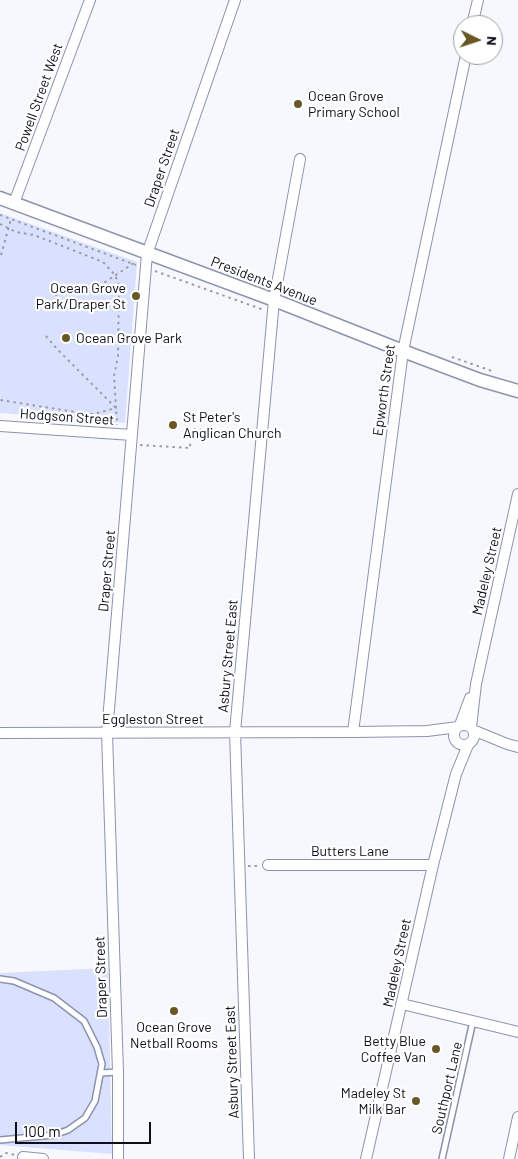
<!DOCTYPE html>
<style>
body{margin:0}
#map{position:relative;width:518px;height:1159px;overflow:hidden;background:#f6f8fe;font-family:Barlow,sans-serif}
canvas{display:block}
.north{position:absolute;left:453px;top:15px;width:50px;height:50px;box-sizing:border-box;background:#fff;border:1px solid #9e9fa3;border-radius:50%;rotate:94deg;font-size:14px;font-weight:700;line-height:20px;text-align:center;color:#0d0f18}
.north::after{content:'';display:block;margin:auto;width:18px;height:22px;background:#675825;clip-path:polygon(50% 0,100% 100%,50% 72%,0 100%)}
.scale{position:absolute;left:15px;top:1122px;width:136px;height:22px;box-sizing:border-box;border:2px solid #0d0f18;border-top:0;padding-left:6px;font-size:15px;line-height:18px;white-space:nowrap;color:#0d0f18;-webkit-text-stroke:4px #fff;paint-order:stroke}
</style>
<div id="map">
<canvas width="518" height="1159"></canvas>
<div class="north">N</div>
<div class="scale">100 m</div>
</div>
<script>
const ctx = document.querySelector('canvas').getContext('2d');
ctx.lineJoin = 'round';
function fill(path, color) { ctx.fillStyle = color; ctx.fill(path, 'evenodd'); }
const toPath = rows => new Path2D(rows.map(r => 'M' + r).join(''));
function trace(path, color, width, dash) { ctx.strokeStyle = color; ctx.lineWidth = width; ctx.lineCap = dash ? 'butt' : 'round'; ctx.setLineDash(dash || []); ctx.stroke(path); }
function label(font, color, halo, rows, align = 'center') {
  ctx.font = font + ' Barlow,sans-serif'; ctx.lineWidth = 4.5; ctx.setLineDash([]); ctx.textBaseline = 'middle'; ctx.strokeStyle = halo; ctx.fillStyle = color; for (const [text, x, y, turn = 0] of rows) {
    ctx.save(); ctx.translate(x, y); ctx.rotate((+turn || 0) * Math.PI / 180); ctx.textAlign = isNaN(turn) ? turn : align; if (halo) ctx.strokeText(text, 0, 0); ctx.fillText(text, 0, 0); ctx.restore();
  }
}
fill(toPath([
 [0,213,137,262,125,423,0,413],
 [108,968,112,1154,0,1145,0,973]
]), '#d9e1ff');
const service = toPath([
 [0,979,14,981,54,998,84,1021,97,1047,102,1064,95,1101,85,1118,68,1130,54,1135,0,1140],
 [101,1073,118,1072],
 [442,1159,473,1021]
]);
const minor = toPath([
 [472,25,478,0],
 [14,203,90,0],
 [0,426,132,435],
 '454 735a10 10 0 1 1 20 0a10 10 0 1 1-20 0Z',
 [460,725,470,698],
 [471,727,476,684,518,494],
 [473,730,507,744,518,747],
 [353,732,403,351,466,55],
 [0,733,353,732,427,731,458,727],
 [268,865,433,865],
 [402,1004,518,1032],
 [23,1157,43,1159],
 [118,1159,118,1072,107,733,147,254,235,0],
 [249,1159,235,732,274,300,300,159],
 [366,1159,433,865,456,774,468,745],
 [509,1159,518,1117]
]);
const tertiary = toPath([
 [0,198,274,300,403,351,480,380,518,391]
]);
trace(service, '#8c93ae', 8);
trace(minor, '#8c93ae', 12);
trace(tertiary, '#8c93ae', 15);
trace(toPath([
 [0,215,136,265],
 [0,224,16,232,34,235,103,262,115,275,119,285,118,356,114,376,116,408,94,414,82,413,0,400],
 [1,255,11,219],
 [155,271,264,310],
 [55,295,93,290,137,261],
 [46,336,57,349,116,408,117,425],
 [452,357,492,371],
 [140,445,190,448,191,429,254,435],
 [248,866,258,866],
 [0,1157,6,1153,15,1155]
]), '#9b9da5', 2, [2.5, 4]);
trace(service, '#fff', 5);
trace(minor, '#fff', 10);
trace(tertiary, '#fff', 12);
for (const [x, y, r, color] of [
 [298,104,5,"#675825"],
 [136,296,5,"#675825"],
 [66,338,5,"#675825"],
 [173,425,5,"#675825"],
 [174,1011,5,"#675825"],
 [436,1049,5,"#675825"],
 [416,1101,5,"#675825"]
]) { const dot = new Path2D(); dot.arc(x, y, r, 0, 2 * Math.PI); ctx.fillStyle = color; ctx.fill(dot); trace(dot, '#fff', 2); }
label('14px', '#0d0f18', '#fff', [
 ["Ocean Grove",308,96],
 ["Primary School",308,112],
 ["Ocean Grove",126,288,"right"],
 ["Park/Draper St",126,304,"right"],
 ["Ocean Grove Park",76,338],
 ["St Peter's",183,417],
 ["Anglican Church",183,433],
 ["Ocean Grove",174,1027,"center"],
 ["Netball Rooms",174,1043,"center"],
 ["Betty Blue",426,1041,"right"],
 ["Coffee Van",426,1057,"right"],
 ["Madeley St",406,1093,"right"],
 ["Milk Bar",406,1109,"right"]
], 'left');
label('14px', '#0d0f18', '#fff', [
 ["Powell Street West",39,97,-70],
 ["Draper Street",162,168,-71],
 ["Presidents Avenue",264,281,21],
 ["Epworth Street",384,390,-82],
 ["Hodgson Street",67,417,4],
 ["Draper Street",107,571,-85],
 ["Madeley Street",487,571,-77],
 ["Asbury Street East",228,656,-85],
 ["Eggleston Street",153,719],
 ["Butters Lane",350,851],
 ["Madeley Street",397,963,-78],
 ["Draper Street",101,977,-92],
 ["Asbury Street East",232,1062,-92],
 ["Southport Lane",447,1088,-77]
]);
</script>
